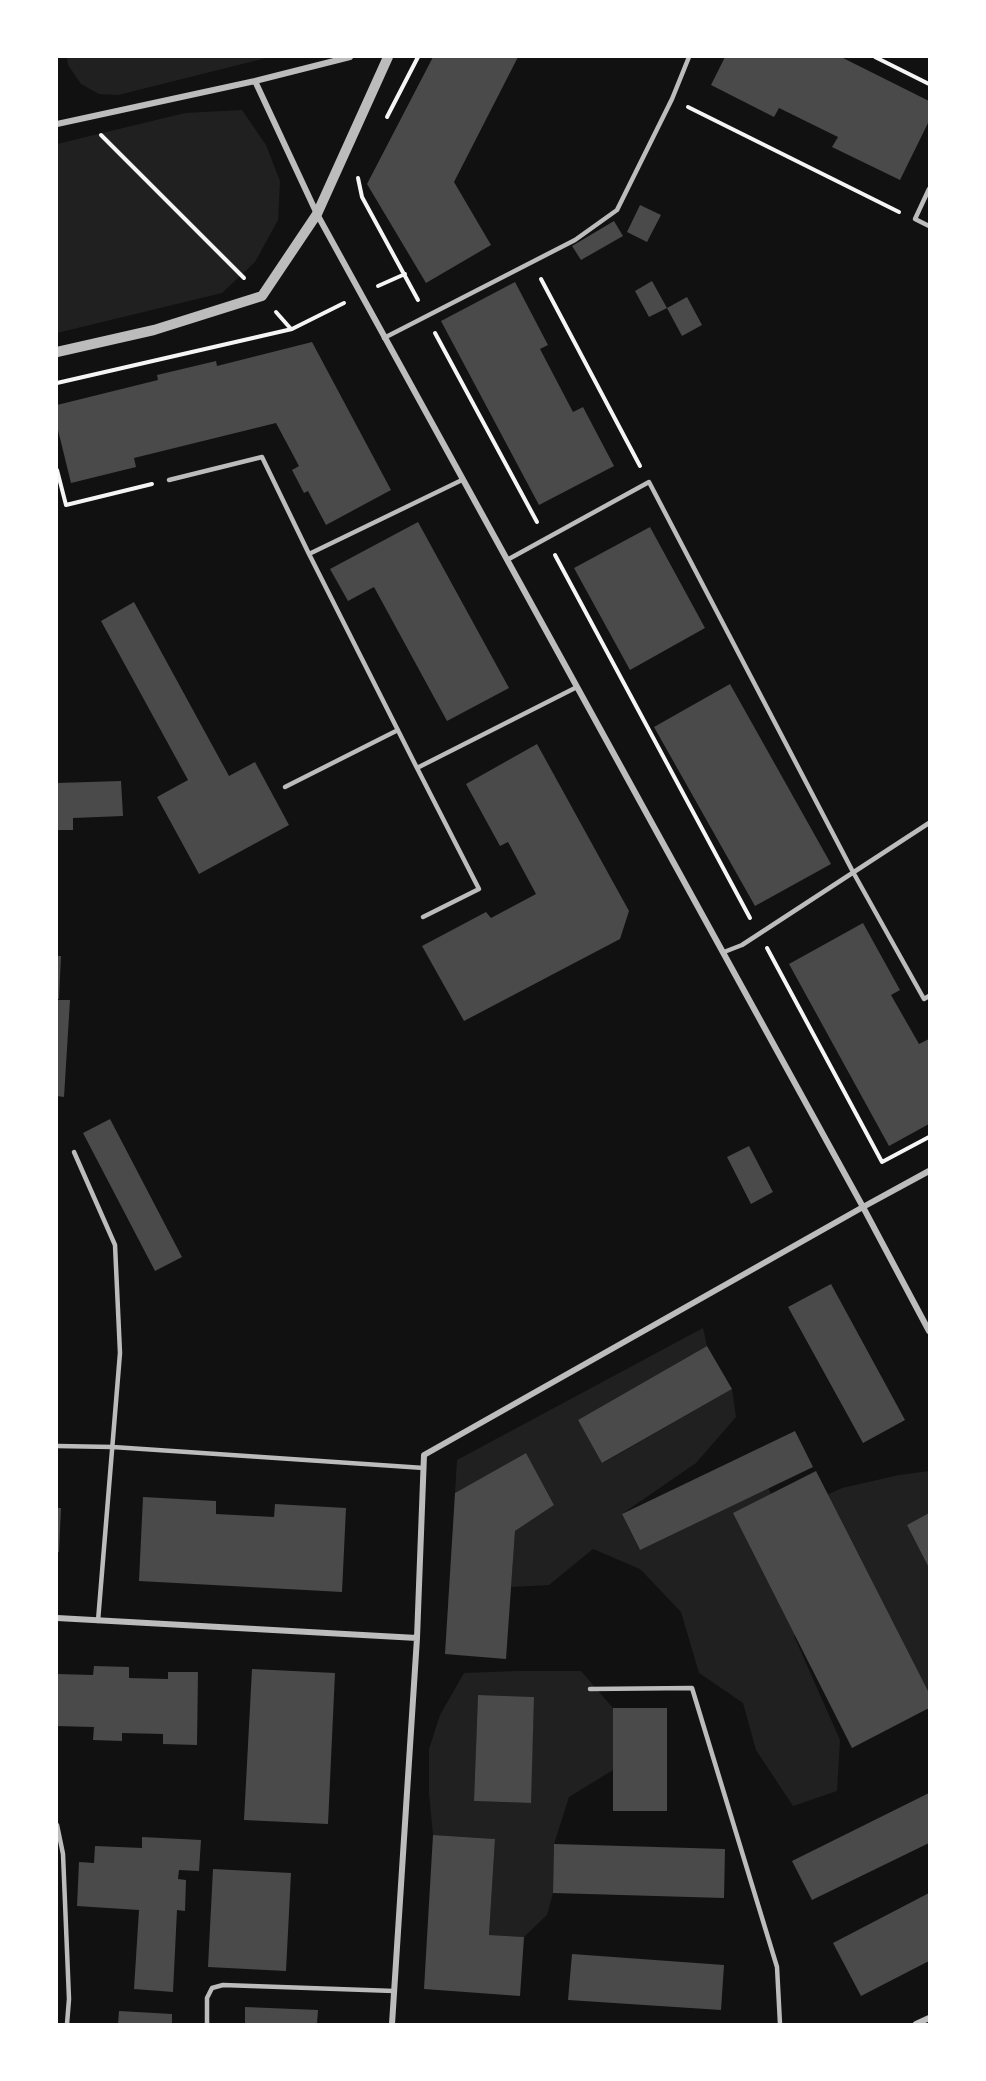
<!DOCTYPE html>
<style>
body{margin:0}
#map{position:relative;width:986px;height:2081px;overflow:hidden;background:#111;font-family:"Roboto Condensed",sans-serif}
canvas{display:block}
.frame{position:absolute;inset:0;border:58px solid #fff;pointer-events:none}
</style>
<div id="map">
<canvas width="986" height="2081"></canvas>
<div class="frame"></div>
</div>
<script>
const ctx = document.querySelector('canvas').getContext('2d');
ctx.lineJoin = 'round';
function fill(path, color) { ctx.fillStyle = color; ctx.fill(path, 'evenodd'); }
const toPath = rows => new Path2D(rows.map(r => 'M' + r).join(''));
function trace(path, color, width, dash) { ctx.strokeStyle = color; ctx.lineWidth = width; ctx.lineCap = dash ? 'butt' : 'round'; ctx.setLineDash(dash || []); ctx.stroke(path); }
fill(toPath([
 [67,57,270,57,118,95,99,94,81,84,68,65],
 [242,110,266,145,280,181,278,220,255,262,222,293,57,333,57,144,185,113],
 [703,1328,707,1346,578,1420,603,1463,732,1389,736,1417,696,1463,622,1514,639,1549,768,1488,782,1515,842,1488,899,1475,929,1471,929,1513,907,1525,929,1568,929,1712,891,1650,816,1600,794,1636,840,1740,837,1791,793,1806,756,1750,743,1703,699,1673,681,1612,640,1569,593,1549,549,1585,511,1587,515,1531,554,1505,526,1453,455,1493,457,1460],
 [516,1671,581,1671,613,1708,613,1770,569,1797,554,1844,553,1893,547,1915,524,1937,489,1935,495,1839,433,1835,429,1793,429,1749,440,1715,464,1673],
 [478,1695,534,1697,530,1803,474,1801]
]), '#202020');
fill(toPath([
 [433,57,518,57,454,182,491,245,426,283,367,184],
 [725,57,841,57,929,101,929,121,900,180,832,147,838,137,779,108,774,117,711,85],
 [640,205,661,215,647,242,627,232],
 [614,221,623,236,581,260,572,246],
 [652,281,667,308,649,317,635,291],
 [515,282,548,345,540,349,573,412,583,407,614,466,539,505,441,321],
 [687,297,702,325,682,336,667,308],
 [312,342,391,490,326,525,308,491,304,493,292,470,299,466,276,423,134,458,136,467,71,483,57,426,57,405,158,380,157,375,216,361,217,366],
 [418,522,509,688,447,721,374,587,348,601,330,569],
 [650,527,705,628,630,670,574,568],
 [134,602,229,776,255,762,289,825,199,874,157,797,188,780,101,621],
 [730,684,831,864,755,906,654,727],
 [537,744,629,911,620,939,464,1021,422,946,486,912,491,918,536,894,508,842,500,846,466,784],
 [121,781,123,816,73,818,73,830,57,830,57,783],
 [863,923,900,990,891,995,919,1044,929,1039,929,1124,889,1146,789,964],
 [57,956,61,956,59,999,57,999],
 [57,1000,70,1000,64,1097,57,1096],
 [110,1119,182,1257,155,1271,83,1133],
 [749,1146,773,1192,751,1204,727,1157],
 [831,1284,905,1420,863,1443,788,1307],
 [707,1346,732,1389,602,1463,578,1420],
 [795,1431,813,1467,640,1550,622,1514],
 [526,1453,554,1505,515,1531,506,1659,445,1654,455,1493],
 [816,1471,929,1693,929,1708,852,1748,733,1513],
 [143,1497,216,1501,216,1514,274,1517,275,1504,346,1508,342,1592,139,1581],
 [57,1508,61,1508,59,1552,57,1552],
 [929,1513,929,1568,907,1525],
 [94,1666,129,1667,129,1678,168,1679,168,1672,198,1672,197,1745,163,1744,163,1734,122,1733,122,1741,93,1740,94,1727,57,1726,57,1674,93,1675],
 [252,1669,335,1673,328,1824,244,1820],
 [478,1695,534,1697,531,1803,474,1801],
 [613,1708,667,1708,667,1811,613,1811],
 [929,1793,929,1843,812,1900,792,1861],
 [433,1835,495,1839,489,1935,524,1937,520,1996,424,1989],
 [142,1837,201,1840,199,1871,179,1870,178,1879,186,1880,185,1911,177,1910,173,1992,134,1989,139,1910,77,1906,79,1862,94,1863,95,1846,142,1848],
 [554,1844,725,1849,724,1898,553,1893],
 [213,1869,291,1873,286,1971,208,1967],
 [929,1893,929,1961,861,1996,833,1943],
 [572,1954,724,1965,721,2010,568,2000],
 [245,2007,318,2010,317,2024,245,2024],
 [119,2011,172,2014,172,2024,118,2024]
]), '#4a4a4a');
trace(toPath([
 [875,57,929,84],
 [688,107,899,212],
 [387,117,418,57],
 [101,135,244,278],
 [358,178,362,197,418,300],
 [541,279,640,466],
 [378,286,405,274],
 [276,312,291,329],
 [435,333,537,522],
 [57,383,292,329,344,303],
 [57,470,66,505,152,484],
 [555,555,750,918],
 [767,948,882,1162,929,1137]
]), '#f5f5f5', 4);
trace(toPath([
 [929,189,915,219,929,226],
 [384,338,575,240,617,210,672,99,689,57],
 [169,480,262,457,309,554,462,480],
 [309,554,417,768,577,687],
 [507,560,649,482,853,872,924,999,929,996],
 [417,768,479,889,423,917],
 [285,787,398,730],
 [724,952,742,945,929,823],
 [74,1152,115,1245,120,1353,98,1621],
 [57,1446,113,1447,424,1468],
 [590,1689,692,1688,777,1967,780,2024],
 [57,1825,63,1854,69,1999,67,2024],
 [207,2024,207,1998,212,1988,223,1985,394,1991]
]), '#bcbcbc', 4.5);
trace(toPath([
 [255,81,317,214,863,1207,929,1331],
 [57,124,255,81,350,57],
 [57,1618,417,1638],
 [392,2024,417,1638,424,1455,863,1207,929,1171],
 [916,2024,929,2018]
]), '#bcbcbc', 6);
trace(toPath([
 [57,352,154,330,262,296,317,214,388,57]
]), '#bcbcbc', 10);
</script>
